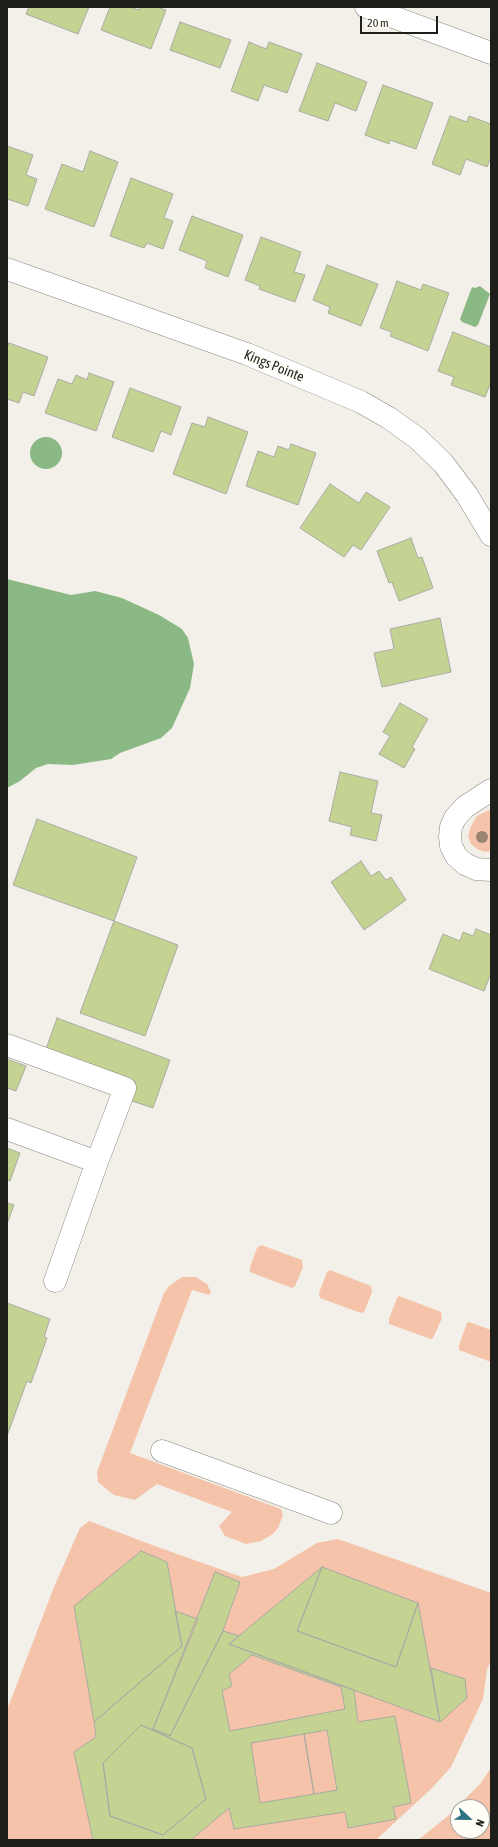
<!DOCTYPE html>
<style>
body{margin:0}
#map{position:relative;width:498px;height:1847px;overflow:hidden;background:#f2f0e8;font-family:"Asap Condensed",sans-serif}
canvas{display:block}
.frame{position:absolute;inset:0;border:8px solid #1e1e1b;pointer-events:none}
.north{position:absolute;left:450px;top:1799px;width:40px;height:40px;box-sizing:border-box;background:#fffef7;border:1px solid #a5a49f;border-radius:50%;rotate:112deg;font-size:11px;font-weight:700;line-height:16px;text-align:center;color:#1e1e1b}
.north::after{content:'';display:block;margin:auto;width:14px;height:18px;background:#2c7280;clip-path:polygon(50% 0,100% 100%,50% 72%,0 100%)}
.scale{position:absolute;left:360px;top:16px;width:78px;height:18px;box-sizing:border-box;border:2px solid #1e1e1b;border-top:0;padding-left:5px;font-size:12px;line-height:14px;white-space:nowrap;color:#1e1e1b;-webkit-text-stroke:3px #fffef7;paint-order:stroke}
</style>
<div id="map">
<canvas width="498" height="1847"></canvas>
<div class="frame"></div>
<div class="north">N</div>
<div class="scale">20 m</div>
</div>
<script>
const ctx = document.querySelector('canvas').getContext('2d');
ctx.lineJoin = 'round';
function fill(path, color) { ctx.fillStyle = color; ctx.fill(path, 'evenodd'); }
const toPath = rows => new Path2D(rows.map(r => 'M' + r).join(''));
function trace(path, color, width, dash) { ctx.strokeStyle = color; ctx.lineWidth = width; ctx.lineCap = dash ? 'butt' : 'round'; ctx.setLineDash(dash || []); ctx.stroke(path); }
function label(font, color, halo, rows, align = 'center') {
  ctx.font = font + ' "Asap Condensed",sans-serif'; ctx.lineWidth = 3; ctx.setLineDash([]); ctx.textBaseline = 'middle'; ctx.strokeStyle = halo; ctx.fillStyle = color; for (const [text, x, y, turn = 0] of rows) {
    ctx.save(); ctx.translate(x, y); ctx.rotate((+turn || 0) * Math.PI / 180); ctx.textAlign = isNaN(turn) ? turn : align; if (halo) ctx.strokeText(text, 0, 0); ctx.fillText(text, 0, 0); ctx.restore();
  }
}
fill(toPath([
 [491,809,491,851,485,852,477,849,471,844,468,836,471,826,477,816],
 [261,1245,302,1260,303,1267,295,1286,292,1288,250,1272,250,1267,257,1248],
 [330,1270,371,1286,372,1292,364,1312,361,1313,320,1298,319,1293,327,1272],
 [182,1277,196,1277,207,1284,211,1292,209,1295,192,1290,130,1453,281,1509,283,1515,278,1528,273,1534,261,1541,246,1544,225,1536,219,1526,232,1512,157,1484,135,1500,114,1495,98,1482,97,1472,164,1293,169,1286],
 [399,1296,441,1312,442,1318,433,1338,431,1339,389,1324,389,1319,397,1298],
 [469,1322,491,1330,491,1362,459,1350,459,1345,467,1323],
 [89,1521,152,1545,242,1577,274,1569,317,1543,338,1539,491,1593,491,1660,487,1670,483,1699,451,1767,432,1788,376,1840,7,1840,7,1710,54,1587,80,1528],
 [491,1768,491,1840,418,1840,448,1816,480,1784],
 [458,1807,482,1807,482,1831,458,1831]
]), '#f5c3a9');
fill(toPath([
 [480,286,490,294,478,325,475,327,462,322,460,319,472,287,475,288],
 '30 453a16 16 0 1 1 32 0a16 16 0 1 1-32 0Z',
 [7,579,71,595,95,591,122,598,159,615,182,629,188,638,194,664,190,688,172,728,161,738,120,753,111,759,73,765,48,764,36,768,20,781,7,788]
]), '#8bb986');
const building = toPath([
 [29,7,89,7,78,34,26,14,29,7],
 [110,7,131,7,139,10,140,7,157,7,166,10,151,49,101,30,110,7],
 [180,22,231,40,220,68,170,50,180,22],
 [249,42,266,49,269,42,302,54,287,93,264,85,258,101,231,91,249,42],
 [317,63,367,82,356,111,335,103,328,121,299,111,317,63],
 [383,85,433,103,416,149,390,140,389,144,365,135,383,85],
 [450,116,467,122,469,116,491,124,491,157,487,167,466,159,460,175,432,164,450,116],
 [7,146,33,155,26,175,37,179,28,206,7,199,7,146],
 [90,151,118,162,94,227,45,209,62,164,83,172,90,151],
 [131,178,173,194,164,218,173,221,163,249,147,243,144,248,110,236,131,178],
 [192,216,243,235,228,277,205,268,207,261,179,250,192,216],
 [261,237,301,252,294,272,305,275,295,302,259,289,260,286,245,280,261,237],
 [327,265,378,284,361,326,328,313,330,307,313,300,327,265],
 [397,281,421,290,423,284,449,293,428,351,390,336,392,332,380,328,397,281],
 [453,332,491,347,491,382,485,397,451,385,454,377,438,371,453,332],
 [9,343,48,357,34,396,23,392,19,403,7,399,7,348,9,343],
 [89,373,114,382,96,431,45,413,58,379,72,384,76,375,87,380,89,373],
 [130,388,181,407,171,435,161,431,153,452,112,437,130,388],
 [208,417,248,432,226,494,173,474,192,423,205,427,208,417],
 [291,444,316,453,298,505,246,486,258,451,274,457,278,446,289,450,291,444],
 [330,484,359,503,366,492,390,507,361,550,353,545,344,557,300,528,330,484],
 [411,538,418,558,422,557,433,588,399,601,392,582,389,583,377,551,411,538],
 [440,618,451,672,382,687,374,653,394,649,390,629,440,618],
 [400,703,428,719,412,747,415,749,404,768,379,754,390,736,383,732,400,703],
 [340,772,378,781,371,813,382,815,376,841,350,835,352,827,329,821,340,772],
 [37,819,137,857,114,921,13,885,37,819],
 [361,861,371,876,379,871,386,880,391,877,406,900,364,930,331,882,361,861],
 [114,921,178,945,145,1036,80,1013,114,921],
 [476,929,491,935,491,973,484,991,429,969,443,934,460,941,463,932,473,936,476,929],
 [57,1018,170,1060,153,1108,129,1100,136,1082,46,1049,57,1018],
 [7,1059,26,1066,16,1091,7,1088,7,1059],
 [7,1148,20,1153,10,1181,7,1180,7,1148],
 [7,1203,14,1205,7,1224,7,1203],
 [7,1303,50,1319,44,1337,47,1338,31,1383,27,1381,7,1436,7,1303],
 [141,1551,167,1562,182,1646,94,1722,74,1606,141,1551],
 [322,1567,418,1603,396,1667,297,1631,322,1567],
 [322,1567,297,1631,396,1667,418,1603,440,1722,229,1644,322,1567],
 [215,1572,240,1582,223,1631,170,1736,153,1729,215,1572],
 [175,1611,198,1619,153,1729,170,1736,223,1631,239,1636,229,1644,354,1690,358,1722,395,1716,411,1803,393,1807,396,1819,348,1828,345,1812,234,1829,229,1808,191,1840,93,1840,74,1752,96,1737,94,1722,182,1646,175,1611],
 [252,1655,341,1687,345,1709,230,1731,222,1691,232,1686,229,1674,252,1655],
 [141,1725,192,1748,206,1799,163,1835,110,1816,103,1763,141,1725],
 [431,1668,465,1679,467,1698,440,1722,431,1668],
 [141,1725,192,1748,206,1799,163,1835,110,1816,103,1763,141,1725],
 [327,1730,337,1790,314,1794,304,1734,327,1730],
 [304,1734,314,1794,260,1803,251,1743,304,1734]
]);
fill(building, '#c4d392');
trace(building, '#a9aba4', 1);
const minor = toPath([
 [366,7,491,53],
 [7,269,247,354,361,402,389,418,417,438,443,463,467,495,491,535],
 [491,790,465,807,455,818,451,827,450,837,451,846,456,856,465,864,476,869,491,870],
 [7,1045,125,1088,97,1162],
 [7,1129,97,1162,55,1281],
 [162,1451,331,1513]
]);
trace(minor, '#898780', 23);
trace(minor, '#fff', 22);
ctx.fillStyle = '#9b8372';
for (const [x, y] of [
 [482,837]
]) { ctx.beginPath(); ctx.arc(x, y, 6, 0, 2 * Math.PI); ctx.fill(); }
label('14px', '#1e1e1b', '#fffef7', [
 ["Kings Pointe",274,366,22]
]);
</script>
